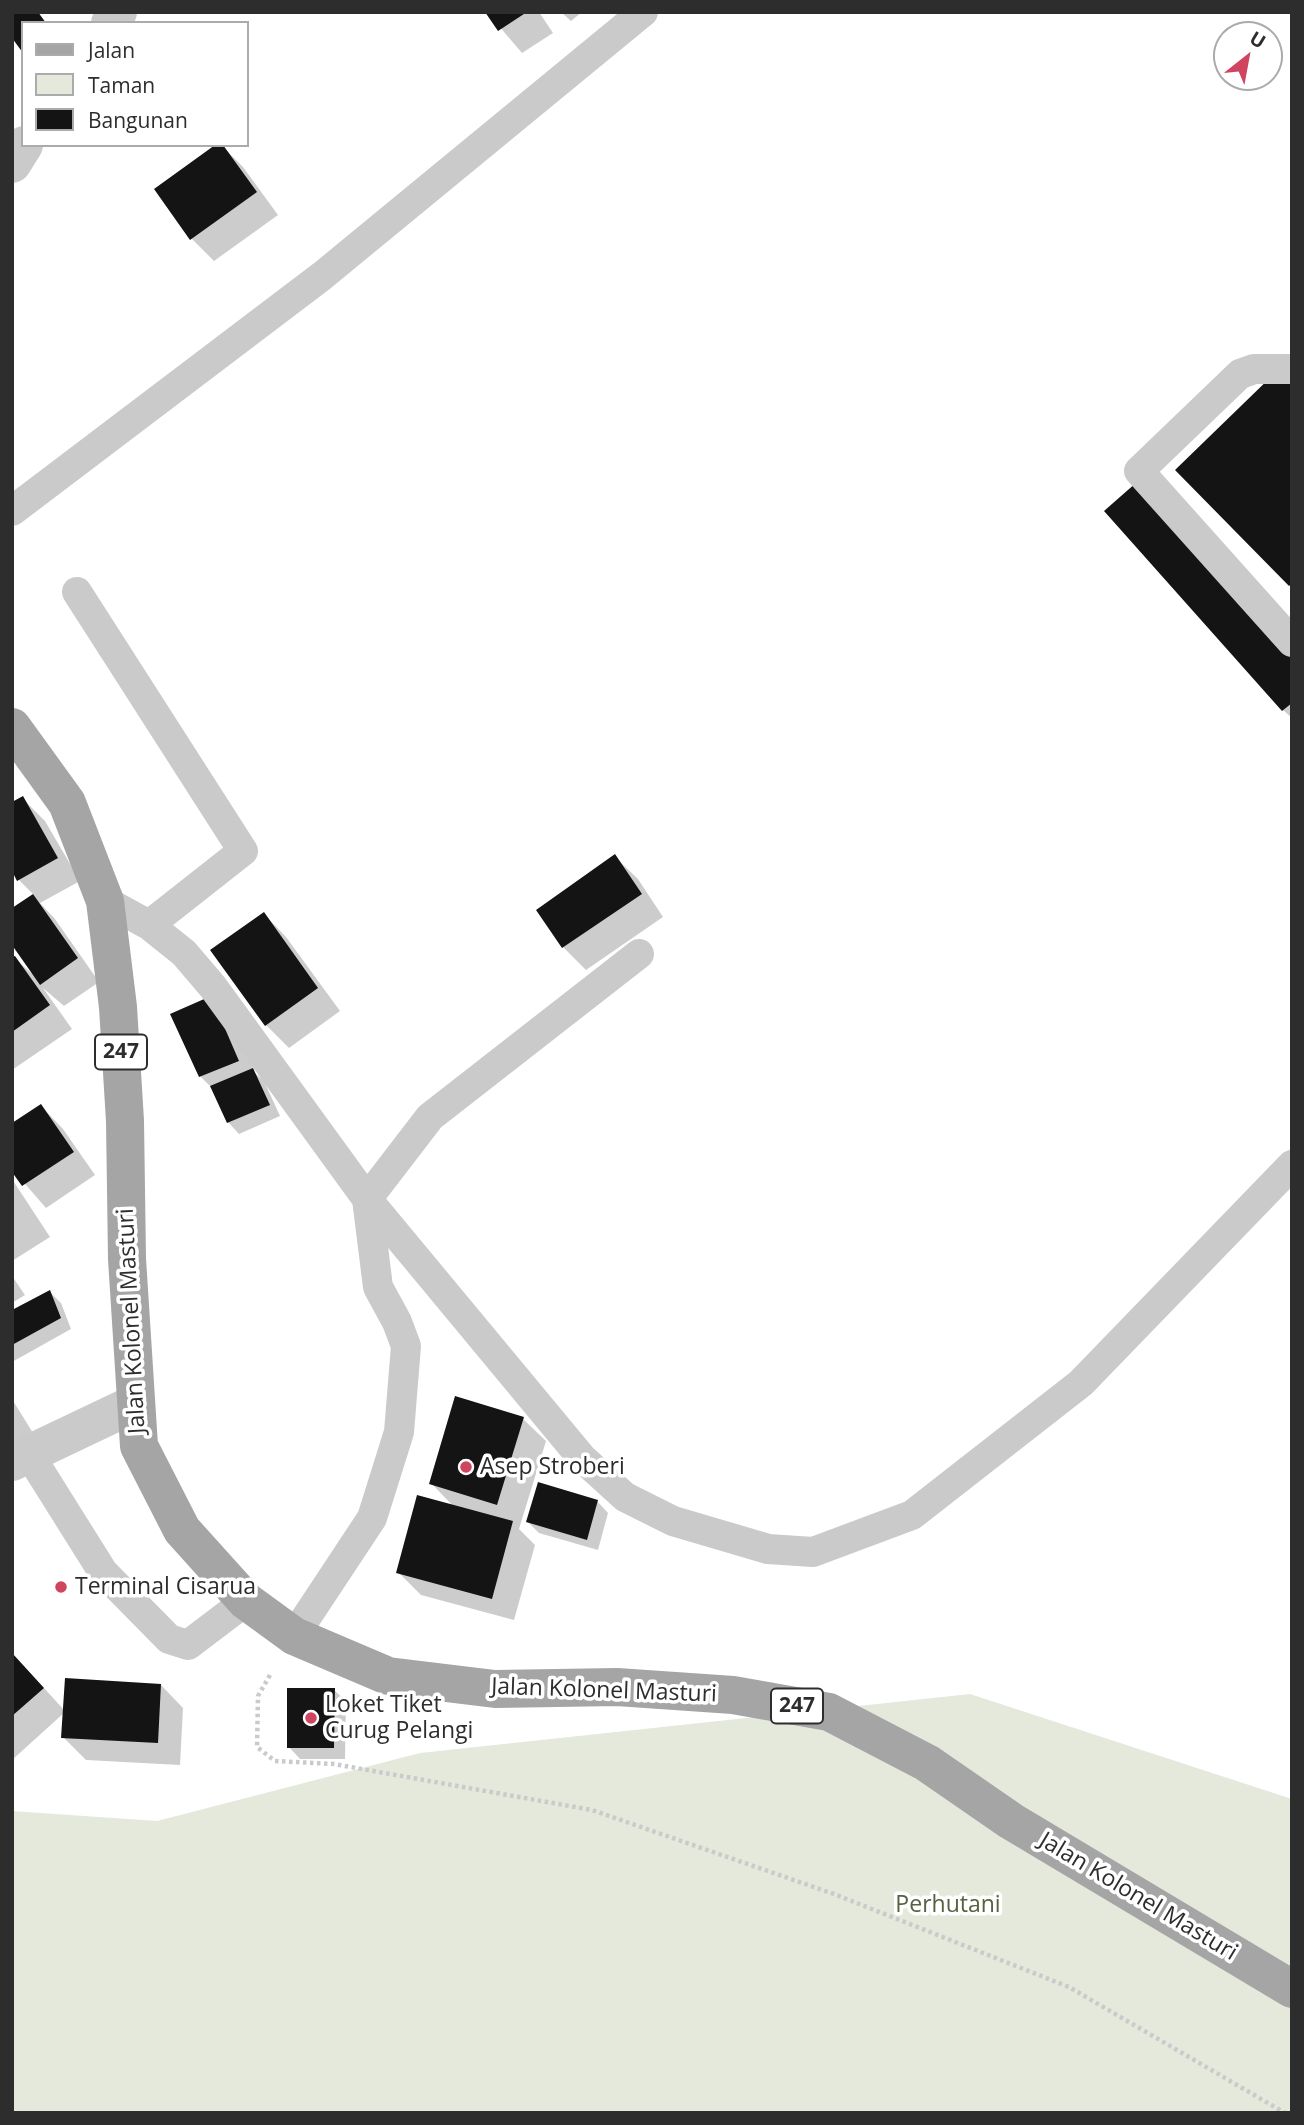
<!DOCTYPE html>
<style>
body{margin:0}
#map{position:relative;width:1304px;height:2125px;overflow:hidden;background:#fff;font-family:"Open Sans",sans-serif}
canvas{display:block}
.frame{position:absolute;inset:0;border:14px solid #2d2d2d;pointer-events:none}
.legend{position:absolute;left:21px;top:21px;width:228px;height:126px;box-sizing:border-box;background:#fff;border:2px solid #ababab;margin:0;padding:9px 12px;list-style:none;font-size:21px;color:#2d2d2d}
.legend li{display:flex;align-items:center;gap:14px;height:35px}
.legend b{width:35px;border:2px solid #ababab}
.north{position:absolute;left:1213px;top:21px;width:70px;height:70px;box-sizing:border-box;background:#fff;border:2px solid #ababab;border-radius:50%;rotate:31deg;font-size:19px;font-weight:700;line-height:28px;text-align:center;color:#2d2d2d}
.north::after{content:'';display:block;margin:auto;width:24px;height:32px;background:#cf445e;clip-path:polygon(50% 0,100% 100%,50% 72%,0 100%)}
</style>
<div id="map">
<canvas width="1304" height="2125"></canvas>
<div class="frame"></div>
<ul class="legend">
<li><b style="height:9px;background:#a5a5a5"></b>Jalan</li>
<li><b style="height:19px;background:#e4e9dc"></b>Taman</li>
<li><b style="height:19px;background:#141414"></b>Bangunan</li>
</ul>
<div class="north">U</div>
</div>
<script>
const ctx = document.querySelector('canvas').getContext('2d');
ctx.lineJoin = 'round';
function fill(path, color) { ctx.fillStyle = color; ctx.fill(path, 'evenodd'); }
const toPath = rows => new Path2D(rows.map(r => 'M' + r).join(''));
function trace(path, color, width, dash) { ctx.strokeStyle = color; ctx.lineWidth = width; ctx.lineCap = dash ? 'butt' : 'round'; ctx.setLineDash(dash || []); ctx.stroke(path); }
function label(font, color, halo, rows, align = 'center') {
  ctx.font = font + ' "Open Sans",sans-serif'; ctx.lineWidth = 7; ctx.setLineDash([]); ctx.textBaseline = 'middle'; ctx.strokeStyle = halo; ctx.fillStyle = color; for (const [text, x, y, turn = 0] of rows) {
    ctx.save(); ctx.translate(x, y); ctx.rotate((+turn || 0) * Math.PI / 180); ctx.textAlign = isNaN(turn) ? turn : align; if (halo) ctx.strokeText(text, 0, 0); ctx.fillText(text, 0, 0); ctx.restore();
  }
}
fill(toPath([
 [970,1694,1292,1799,1292,2113,12,2113,12,1811,157,1821,420,1753]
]), '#e4e9dc');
fill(toPath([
 [487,12,539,12,553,33,522,53],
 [561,12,582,12,571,21],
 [221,145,243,167,278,215,214,261,191,238],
 [1106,511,1292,656,1292,718,1283,710],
 [22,798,45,821,80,881,40,903,55,919,99,982,64,1006,43,988,72,1029,12,1070,12,960,14,958,37,978,12,910,34,895,19,880],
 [615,857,638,879,663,917,586,970,563,947,538,910],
 [264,914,286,937,340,1011,289,1048,266,1025],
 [173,1015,234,1021,255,1073,264,1081,280,1116,239,1134,228,1122,214,1090,200,1076],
 [41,1106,63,1129,95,1175,46,1208,12,1169],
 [12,1179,50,1237,12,1261],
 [12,1276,25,1295,12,1303],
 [50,1292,61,1303,71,1329,12,1362,12,1312],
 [12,1399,41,1446,12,1463],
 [523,1419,546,1441,519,1529,535,1545,514,1620,421,1595,398,1572,454,1507,431,1483],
 [597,1501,608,1513,598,1550,539,1533,528,1522],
 [12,1653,65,1711,161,1685,183,1708,180,1765,86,1760,63,1737,65,1712,12,1760],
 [334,1690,346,1701,345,1759,300,1759,289,1747]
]), '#0003');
fill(toPath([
 [12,12,38,12,46,23,23,23,23,53,12,38],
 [485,12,527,12,498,31],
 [215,145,223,145,257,192,190,240,154,189],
 [1277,371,1292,386,1292,583,1289,586,1175,470],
 [1137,482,1292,657,1292,703,1282,711,1104,511],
 [23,796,58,858,17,881,12,871,12,802],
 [615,854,642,894,562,948,536,910],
 [33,894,78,958,40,985,12,945,12,908],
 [264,912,318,988,265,1026,210,950],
 [15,956,50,1005,12,1032,12,957],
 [211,996,239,1061,199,1077,170,1014],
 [253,1068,270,1105,227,1123,210,1086],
 [41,1104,74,1152,22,1186,12,1172,12,1123],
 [50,1290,61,1318,12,1345,12,1310],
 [455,1396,524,1417,497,1505,429,1484],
 [538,1482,598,1500,587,1540,526,1522],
 [417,1495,513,1521,492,1599,396,1573],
 [12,1653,44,1688,12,1716],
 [65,1678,161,1684,158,1743,61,1738],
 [287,1688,335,1688,334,1748,287,1748]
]), '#141414');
trace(toPath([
 [270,1675,258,1696,257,1747,275,1761,334,1764,592,1810,834,1894,1069,1987,1285,2113]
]), '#cacaca', 4.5, [3.5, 3.5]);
trace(toPath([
 [1292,369,1254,369,1240,374,1139,471,1292,642],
 [12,511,322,276,643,12],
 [77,592,243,851,149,925],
 [105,901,149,925,184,953,213,987,367,1199,582,1458,625,1497,673,1521,768,1549,813,1552,912,1515,1081,1383,1292,1165],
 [29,1454,103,1572,169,1639,188,1645,246,1601],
 [294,1636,372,1518,399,1432,406,1346,397,1322,378,1287,367,1199,430,1117,639,954]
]), '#cacaca', 30);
trace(toPath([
 [110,23,118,12],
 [12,164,24,145],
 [12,1462,136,1403]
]), '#cacaca', 38);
trace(toPath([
 [12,727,67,803,105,901,118,1007,125,1121,127,1259,139,1446,182,1530,246,1601,294,1636,388,1676,495,1689,617,1687,733,1695,829,1712,927,1763,1011,1821,1292,1989]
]), '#a5a5a5', 38);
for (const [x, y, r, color] of [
 [466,1467,7,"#cf445e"],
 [61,1587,7,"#cf445e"],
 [311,1718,7,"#cf445e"]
]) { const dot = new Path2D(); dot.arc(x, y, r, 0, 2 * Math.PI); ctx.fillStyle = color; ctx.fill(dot); trace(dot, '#fff', 2.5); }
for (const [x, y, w] of [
 [121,1052,52],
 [797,1706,52]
]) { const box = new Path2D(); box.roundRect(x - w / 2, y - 17.5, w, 35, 5); ctx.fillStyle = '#fff'; ctx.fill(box); trace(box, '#2d2d2d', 2); }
label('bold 21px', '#2d2d2d', null, [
 ["247",121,1052],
 ["247",797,1706]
]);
label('23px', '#2d2d2d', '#fff', [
 ["Jalan Kolonel Masturi",132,1321,-93],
 ["Jalan Kolonel Masturi",604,1691,2],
 ["Jalan Kolonel Masturi",1138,1897,31]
]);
label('23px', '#2d2d2d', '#fff', [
 ["Asep Stroberi",480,1467],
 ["Terminal Cisarua",75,1587],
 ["Loket Tiket",325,1705],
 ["Curug Pelangi",325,1731]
], 'left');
label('23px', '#546240', '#fff', [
 ["Perhutani",948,1905]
]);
</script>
